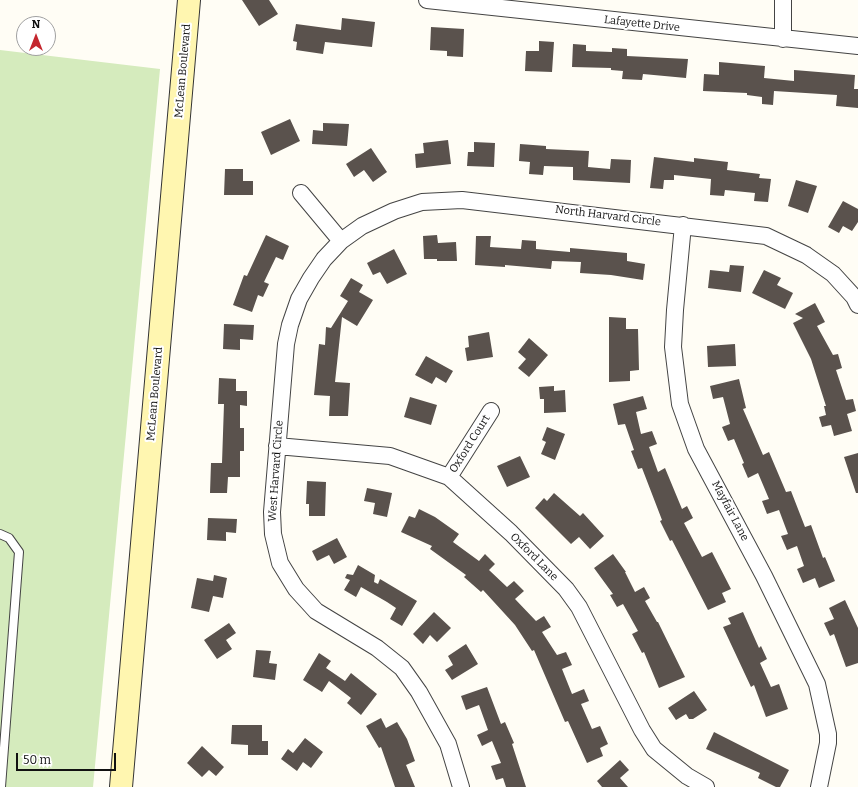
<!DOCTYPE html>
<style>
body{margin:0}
#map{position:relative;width:858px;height:787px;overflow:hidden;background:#fffdf5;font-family:Bitter,serif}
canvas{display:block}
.north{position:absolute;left:16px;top:16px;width:40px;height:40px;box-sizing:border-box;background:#fff;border:1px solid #a0a0a0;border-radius:50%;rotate:0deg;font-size:11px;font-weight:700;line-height:16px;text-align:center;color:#111}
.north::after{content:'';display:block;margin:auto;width:14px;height:18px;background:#c4262e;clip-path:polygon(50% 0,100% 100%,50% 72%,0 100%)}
.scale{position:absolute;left:16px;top:753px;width:100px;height:18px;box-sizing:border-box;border:2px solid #111;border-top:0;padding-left:5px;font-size:12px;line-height:14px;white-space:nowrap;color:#111;-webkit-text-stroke:3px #fff;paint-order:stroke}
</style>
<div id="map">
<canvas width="858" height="787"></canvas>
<div class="north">N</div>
<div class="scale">50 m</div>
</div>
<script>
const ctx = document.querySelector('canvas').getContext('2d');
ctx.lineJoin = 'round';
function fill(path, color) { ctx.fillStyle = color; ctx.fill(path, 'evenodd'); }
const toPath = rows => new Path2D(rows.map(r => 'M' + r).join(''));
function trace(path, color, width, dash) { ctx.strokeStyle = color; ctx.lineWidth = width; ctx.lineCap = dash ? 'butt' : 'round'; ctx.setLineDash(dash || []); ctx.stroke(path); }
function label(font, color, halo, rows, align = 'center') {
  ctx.font = font + ' Bitter,serif'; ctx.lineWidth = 4; ctx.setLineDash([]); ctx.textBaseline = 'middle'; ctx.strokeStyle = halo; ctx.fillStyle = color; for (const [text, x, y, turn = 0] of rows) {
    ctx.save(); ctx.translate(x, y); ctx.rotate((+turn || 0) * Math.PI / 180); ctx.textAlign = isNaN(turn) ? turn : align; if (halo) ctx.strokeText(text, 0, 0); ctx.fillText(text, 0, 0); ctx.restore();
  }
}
fill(toPath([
 [0,50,160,69,93,787,0,787]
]), '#d5ebbd');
fill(toPath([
 [242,0,269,0,278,14,259,26],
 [342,18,375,22,372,47,325,42,323,54,296,50,297,42,293,41,296,24,341,30],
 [431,27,464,29,463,57,447,56,447,51,430,50],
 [539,41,554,42,552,72,525,71,526,51,539,51],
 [573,44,586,45,586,51,612,52,612,48,627,49,627,56,688,59,686,78,643,74,642,80,622,79,623,71,611,70,611,68,572,67],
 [719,62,765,66,764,78,794,81,794,70,855,75,854,89,858,89,858,108,836,106,837,95,774,91,773,105,762,104,762,97,747,95,747,93,703,91,704,74,719,75],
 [290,119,300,141,271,155,261,132],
 [323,123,349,124,347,146,312,144,313,130,323,131],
 [448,140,451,164,416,168,415,154,424,153,423,143],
 [474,142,495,143,494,167,467,166,468,152,474,152],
 [520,144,546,146,546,149,589,151,588,167,610,169,611,159,631,160,630,183,573,180,573,167,544,166,543,175,529,174,530,162,519,161],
 [371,148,387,172,373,182,364,170,354,177,346,164],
 [654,157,694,162,694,158,728,162,727,170,760,174,759,178,771,179,768,202,754,201,755,193,725,190,724,196,710,195,711,179,674,175,674,180,664,180,663,189,650,188],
 [225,169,243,169,243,181,253,181,253,195,224,195],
 [796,180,817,186,808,213,788,206],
 [843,201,858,209,858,222,852,231,843,226,839,233,828,227],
 [266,235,289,246,283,260,276,257,264,282,269,284,263,297,258,295,252,312,233,305,244,275,247,276],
 [437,235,438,243,456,242,457,261,437,261,437,259,424,259,423,236],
 [476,236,491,236,490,247,521,249,522,240,536,241,536,249,570,252,570,248,627,253,627,261,645,264,643,280,611,275,580,273,581,262,552,261,551,269,505,265,505,267,475,265],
 [394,249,407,274,387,284,380,272,373,275,367,263],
 [730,265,744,266,741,292,708,288,710,270,729,272],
 [764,270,781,278,777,285,793,293,785,309,752,293],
 [351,278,363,285,359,292,373,300,357,326,342,317,335,382,350,383,348,416,329,416,330,396,314,395,319,344,325,345,326,327,331,328,348,301,340,296],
 [815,303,825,322,817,326,833,355,838,354,842,368,836,370,846,400,853,399,856,411,847,414,852,431,834,436,831,425,822,427,819,417,826,415,824,406,826,406,811,359,793,323,803,318,795,314],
 [609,317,626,318,626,329,638,329,639,370,630,371,630,381,609,382],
 [224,324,254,325,253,340,240,339,240,350,223,349],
 [489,332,493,357,467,361,465,348,469,347,468,336],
 [529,338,548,355,529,377,518,368,526,359,518,352],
 [735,344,736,366,708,367,707,346],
 [426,356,453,371,446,383,436,377,432,384,415,375],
 [219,378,236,379,236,391,247,391,247,406,240,405,240,428,244,428,244,451,240,451,240,477,228,477,227,493,210,493,211,463,222,463,224,404,218,404],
 [739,379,746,408,743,409,763,455,769,452,786,492,791,491,805,527,811,525,823,558,825,557,835,581,819,588,815,578,803,583,797,569,804,566,797,546,787,550,781,536,788,534,779,510,767,514,762,501,769,499,758,473,748,478,742,464,744,463,734,439,728,441,722,427,730,424,723,397,713,399,710,386],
 [554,386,554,391,565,390,566,412,544,413,544,399,540,399,539,387],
 [643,396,647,409,636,412,641,434,652,431,657,444,649,447,658,472,665,468,682,509,687,506,693,518,684,523,702,557,712,552,731,589,722,593,726,602,708,610,672,540,670,541,660,521,662,520,642,468,638,469,631,451,634,450,625,424,618,425,613,404],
 [410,397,437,405,431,425,404,417],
 [547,427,565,434,555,460,541,454,546,442,542,440],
 [858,453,858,493,856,493,844,457],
 [520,456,530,477,507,487,497,466],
 [307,481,326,482,325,516,309,516,309,504,306,504],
 [367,488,392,493,387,517,373,514,375,503,364,501],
 [554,493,580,516,583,513,604,536,590,549,579,537,571,544,535,508,544,498,547,501],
 [419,509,435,517,459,534,453,542,479,561,485,554,495,564,489,570,507,587,514,581,524,591,515,599,536,621,544,616,551,627,542,632,557,655,566,652,572,665,562,669,572,694,584,689,589,701,581,704,592,729,600,726,608,744,600,748,603,756,587,763,568,721,565,722,534,650,532,651,515,625,483,590,481,592,464,577,466,575,430,549,432,546,401,532,409,516,415,518],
 [208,518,237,519,236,533,226,532,226,541,207,540],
 [337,538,347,557,334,564,329,555,317,561,312,551],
 [613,554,626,572,625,572,635,592,644,587,650,598,645,601,657,622,658,622,685,677,659,688,644,652,642,653,632,634,638,631,623,604,617,607,610,595,613,594,594,568],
 [358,565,375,575,374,582,378,584,380,579,417,601,402,626,390,619,396,608,387,602,361,587,356,597,344,590,350,580,345,578,347,574,353,575],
 [214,575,227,578,223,598,213,596,209,612,191,608,197,578,213,581],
 [845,600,858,628,858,663,846,667,834,634,830,636,824,623,834,619,829,608],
 [434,612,451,628,437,642,430,635,423,644,413,634],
 [743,612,759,648,761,646,767,659,760,663,771,687,779,684,788,709,766,717,754,685,751,687,723,627,731,624,728,618],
 [229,623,236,633,226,640,232,649,217,659,204,640],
 [466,644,478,664,452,680,445,670,453,665,448,656],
 [256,650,271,651,269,663,277,664,275,680,253,677],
 [319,653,331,661,326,668,345,681,351,673,377,694,361,715,347,703,351,698,329,681,322,692,303,680],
 [487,687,501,724,505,722,514,743,512,744,526,787,506,787,503,778,496,780,491,766,501,763,492,741,482,746,477,735,488,730,479,705,466,710,461,696],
 [694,691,707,710,693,719,689,719,686,714,676,720,668,708],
 [381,718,386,728,397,722,407,739,415,761,406,765,415,787,395,787,381,747,379,748,366,726],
 [232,725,262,725,262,741,268,741,268,755,248,755,248,745,231,744],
 [714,732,789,770,780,787,776,787,758,778,760,773,706,749],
 [305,738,323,752,311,768,303,762,297,771,281,759,288,749,293,753],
 [202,746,224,767,216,776,209,770,202,777,187,763],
 [620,760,629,770,620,778,628,787,602,787,597,781]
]), '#5a524d');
const lane = toPath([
 [0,534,9,538,19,552,1,787]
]);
const street = toPath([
 [427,0,858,46],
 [783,39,783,0],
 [301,193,341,241],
 [683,225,675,310,673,347,680,404,696,449,764,576,817,684,828,734,828,743,819,787],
 [277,446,390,456,449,477,511,533,566,589,579,607,642,730,654,749,687,776,706,787],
 [449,477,491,411],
 [461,787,448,744,419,692,402,668,377,648,316,611,296,589,280,563,273,534,272,512,286,344,290,325,299,299,311,278,324,259,341,241,362,226,394,211,422,202,462,200,766,236,806,255,833,274,854,297,858,305]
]);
const secondary = toPath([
 [121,787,189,0]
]);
trace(lane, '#444', 10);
trace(street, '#444', 18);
trace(secondary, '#333', 24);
trace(lane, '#fff', 8);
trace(street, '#fff', 16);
trace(secondary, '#fff6b0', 22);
label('11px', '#111', '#fff', [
 ["Lafayette Drive",642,24,6],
 ["McLean Boulevard",183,71,-85],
 ["North Harvard Circle",608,216,7],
 ["McLean Boulevard",155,394,-85],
 ["Oxford Court",470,444,-58],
 ["West Harvard Circle",276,471,-86],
 ["Mayfair Lane",730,511,62],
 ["Oxford Lane",534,557,45]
]);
</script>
